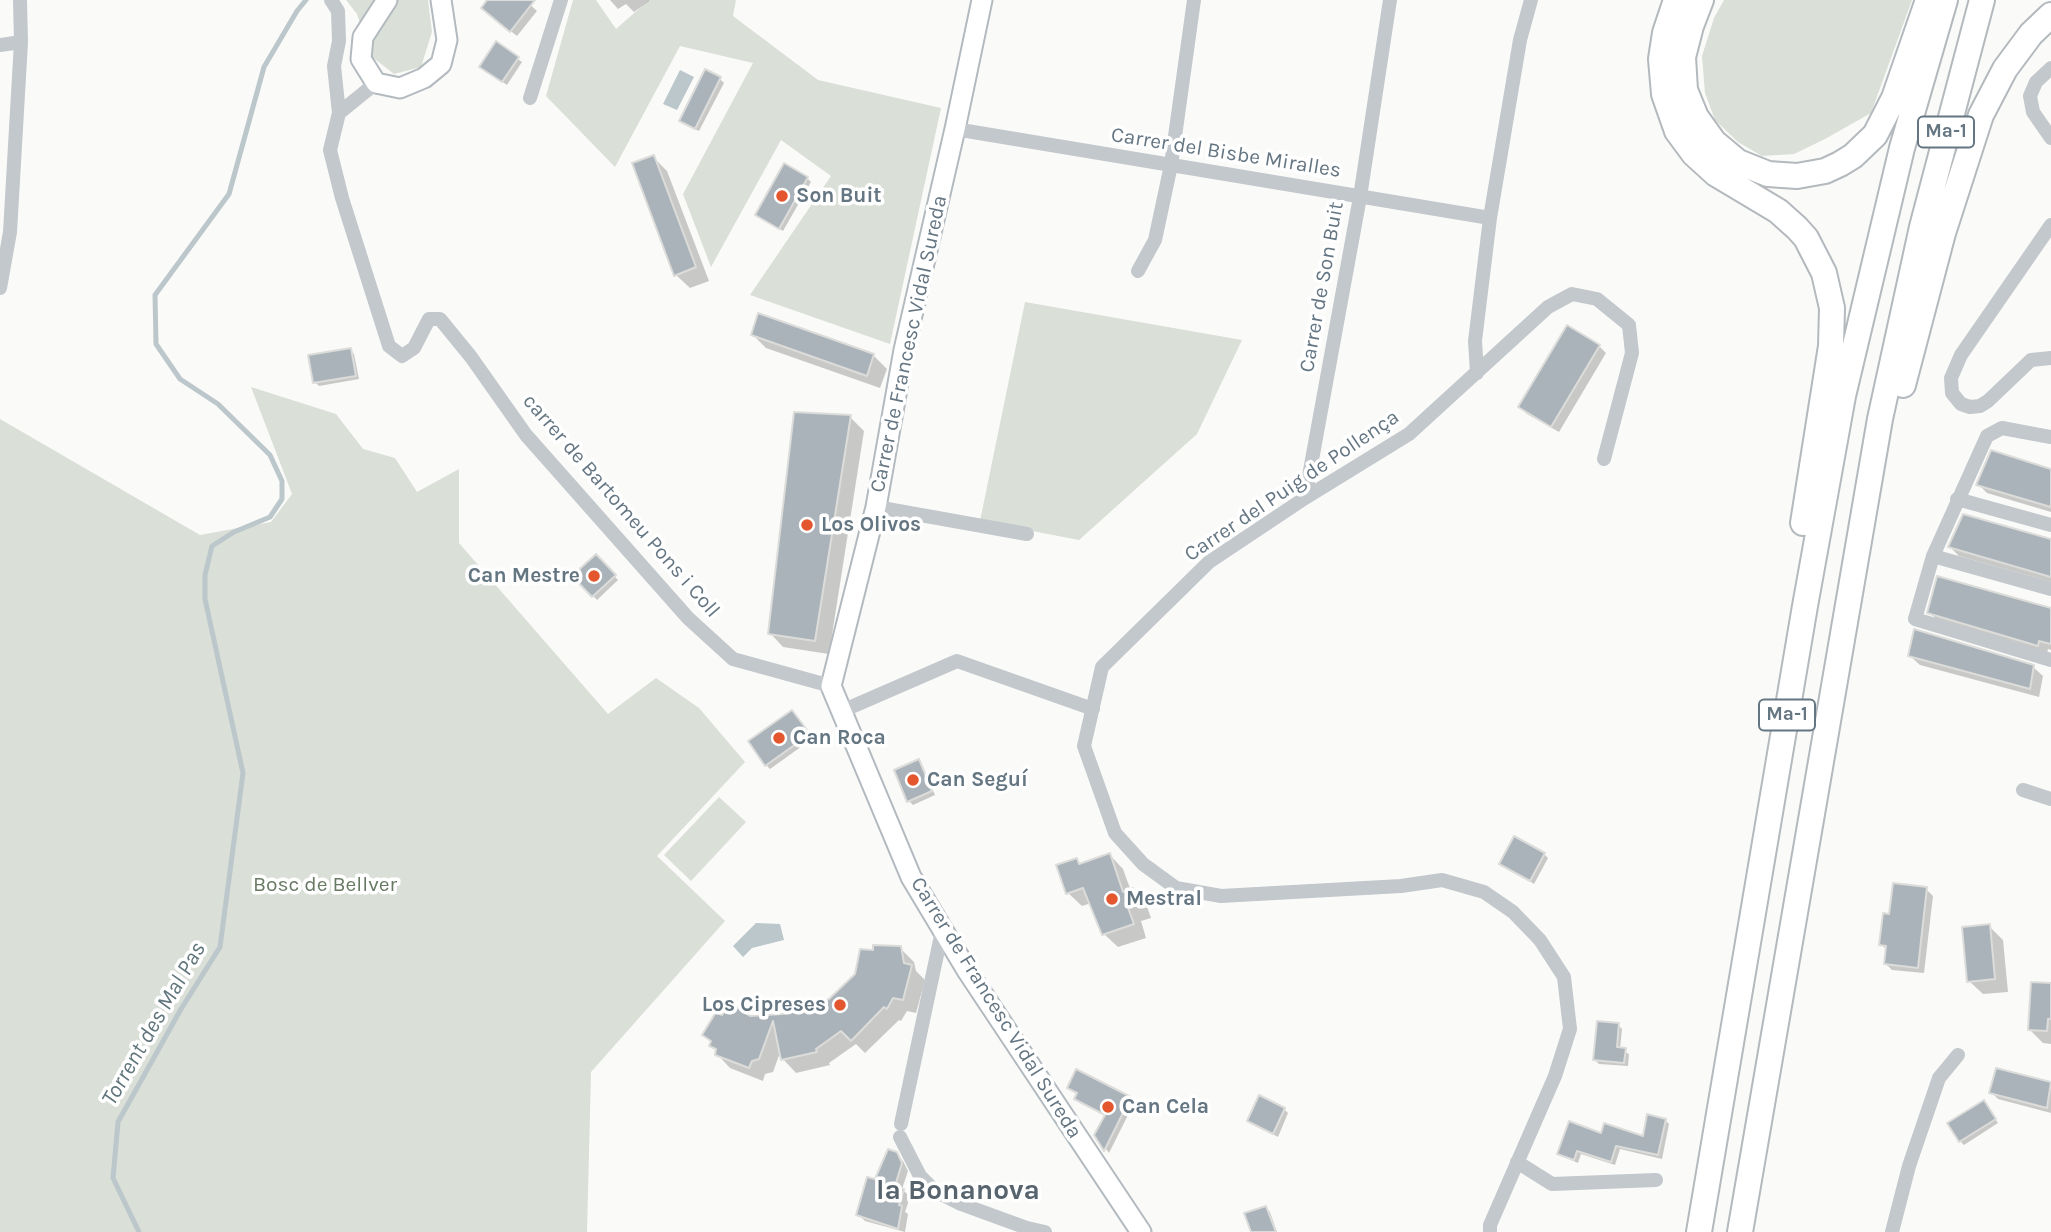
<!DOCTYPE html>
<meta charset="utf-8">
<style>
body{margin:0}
canvas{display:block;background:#fafaf8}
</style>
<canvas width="2051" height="1232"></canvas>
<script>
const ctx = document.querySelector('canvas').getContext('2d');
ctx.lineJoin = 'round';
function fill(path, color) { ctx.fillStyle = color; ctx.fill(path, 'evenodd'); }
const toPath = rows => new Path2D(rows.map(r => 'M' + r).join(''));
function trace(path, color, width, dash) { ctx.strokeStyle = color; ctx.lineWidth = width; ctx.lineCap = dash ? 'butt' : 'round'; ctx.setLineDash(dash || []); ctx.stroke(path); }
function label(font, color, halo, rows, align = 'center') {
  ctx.font = font + ' Karla,sans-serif'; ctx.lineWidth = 7; ctx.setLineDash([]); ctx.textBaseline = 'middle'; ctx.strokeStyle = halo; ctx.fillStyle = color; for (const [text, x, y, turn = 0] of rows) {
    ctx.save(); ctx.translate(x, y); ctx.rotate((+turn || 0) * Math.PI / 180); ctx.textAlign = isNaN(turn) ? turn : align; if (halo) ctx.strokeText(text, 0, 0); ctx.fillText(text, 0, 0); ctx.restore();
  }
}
fill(toPath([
 [346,0,428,0,432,32,421,67,394,74,371,56,357,14],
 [573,0,596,0,616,29,649,0,736,0,733,16,818,80,941,108,890,344,750,295,831,176,781,140,711,267,683,194,753,63,680,46,615,167,546,96],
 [1724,0,1912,0,1871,113,1825,139,1794,154,1762,156,1738,142,1715,120,1705,93,1702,56,1714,18],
 [1025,302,1242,340,1197,434,1079,540,980,521],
 [251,387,336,414,363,449,395,458,417,492,459,469,459,543,608,714,656,678,699,708,745,762,657,856,725,921,591,1072,587,1232,0,1232,0,419,200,535,271,522,292,494],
 [719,797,746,822,691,881,664,855]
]), '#dadfd7');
fill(toPath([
 [680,70,694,77,677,110,663,104],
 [756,923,780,924,784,940,752,948,743,957,733,946]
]), '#bbc7cb');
fill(toPath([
 [490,0,525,0,537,11,517,36,489,14],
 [610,0,649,0,649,1,634,12,626,4,618,9],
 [496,43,522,62,507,85,485,70],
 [720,79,724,83,699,131,685,124,681,120],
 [653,157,667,171,709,281,690,288,676,275],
 [807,178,811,182,783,231,758,215],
 [753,335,873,355,887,369,880,388,766,348],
 [1599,346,1606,353,1559,432,1527,414,1520,407],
 [350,350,354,354,359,379,319,386,315,382],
 [850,417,864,431,829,654,783,647,770,633],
 [2051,471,2051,512,1987,493,1978,484],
 [2051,540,2051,582,1959,556,1950,547],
 [596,556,618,580,597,600,575,576],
 [2051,609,2051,650,2048,649,2047,654,1938,621,1929,612],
 [1910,656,2033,667,2043,676,2039,697,1920,665],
 [796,716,812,739,770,769,766,765],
 [918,761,922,765,935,795,913,805,909,801],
 [1544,854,1548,858,1534,884,1501,863],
 [1110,855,1123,869,1131,891,1146,904,1151,918,1141,921,1146,938,1118,947,1104,934,1091,903,1082,906,1068,893,1076,860,1082,865],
 [1926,889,1933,896,1924,973,1892,970,1885,963,1887,950,1881,944,1891,916],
 [1989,926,2003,940,2008,992,1983,994,1969,981],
 [900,948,914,962,916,971,925,980,916,1013,907,1011,901,1021,899,1020,865,1053,856,1044,829,1063,830,1065,796,1073,783,1059,781,1050,773,1072,765,1074,763,1081,730,1068,717,1054,717,1051,711,1046,712,1043,704,1035,722,1018,782,1016,810,1011,830,1001],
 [2051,985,2051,1044,2043,1043,2030,1030],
 [1618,1025,1622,1029,1620,1049,1629,1054,1628,1066,1599,1064,1594,1059],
 [1997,1070,2051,1084,2051,1113,1998,1099,1991,1092],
 [1073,1091,1130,1099,1134,1103,1109,1153,1096,1135,1106,1116,1080,1103,1076,1099,1079,1094],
 [1984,1102,1998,1123,1964,1145,1960,1141],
 [1284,1109,1288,1113,1278,1137,1249,1121],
 [1665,1120,1669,1124,1662,1159,1620,1149,1615,1165,1581,1154,1578,1163,1564,1157,1559,1153,1602,1135,1644,1138],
 [896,1154,903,1161,908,1171,902,1189,910,1197,905,1212,908,1214,905,1232,865,1221,858,1214],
 [1266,1208,1270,1212,1277,1232,1253,1232]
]), '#0003');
trace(toPath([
 [139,1232,113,1178,118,1122,181,1009,220,947,243,773,205,599,205,575,212,546,234,532,270,517,282,499,282,481,270,455,218,404,180,379,156,344,155,295,229,194,264,67,297,11,306,0]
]), '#bbc7cb', 5);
const building = toPath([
 [487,0,535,0,510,32,481,8,487,0],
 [496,41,519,57,502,82,479,67,496,41],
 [705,69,721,77,695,129,679,121,705,69],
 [654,155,696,267,674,276,632,163,654,155],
 [784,163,808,177,779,229,755,215,784,163],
 [758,313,874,354,867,376,751,335,758,313],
 [1567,325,1600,345,1551,427,1518,407,1567,325],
 [351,348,356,376,313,383,308,355,351,348],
 [794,412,851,415,815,641,768,634,794,412],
 [1991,450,2051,469,2051,507,1976,485,1991,450],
 [1963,514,2051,539,2051,577,1948,547,1963,514],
 [596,554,616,575,592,597,572,576,596,554],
 [1937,576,2051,608,2051,644,2039,641,2038,646,1927,613,1937,576],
 [1914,629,2034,665,2030,689,1908,656,1914,629],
 [792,710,810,734,765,766,748,741,792,710],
 [919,759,932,791,907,802,894,770,919,759],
 [1514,836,1545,853,1530,881,1499,864,1514,836],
 [1110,853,1123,892,1133,888,1138,904,1128,908,1134,924,1102,935,1083,888,1066,894,1056,865,1077,858,1079,864,1110,853],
 [1893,883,1927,887,1918,968,1884,964,1886,946,1879,945,1883,913,1889,914,1893,883],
 [1990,924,1995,979,1967,982,1962,927,1990,924],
 [873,945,901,946,904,963,912,965,903,1000,893,998,887,1009,884,1007,851,1041,841,1031,816,1049,817,1052,781,1060,773,1021,759,1059,752,1061,749,1068,715,1055,716,1049,709,1046,711,1041,702,1035,716,1012,722,1015,730,1002,750,1016,782,1014,809,1009,829,999,855,974,860,949,873,950,873,945],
 [2031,982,2051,983,2051,1019,2048,1019,2047,1031,2028,1030,2031,982],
 [1597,1021,1619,1023,1617,1047,1626,1048,1624,1063,1593,1060,1597,1021],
 [1996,1068,2051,1082,2047,1108,1989,1093,1996,1068],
 [1076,1069,1131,1097,1104,1151,1094,1135,1105,1115,1074,1099,1077,1093,1067,1088,1076,1069],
 [1259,1095,1285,1108,1273,1134,1247,1121,1259,1095],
 [1984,1100,1996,1119,1959,1142,1947,1123,1984,1100],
 [1647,1114,1666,1119,1658,1155,1616,1146,1611,1162,1577,1151,1574,1160,1557,1154,1569,1121,1601,1133,1604,1123,1643,1136,1647,1114],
 [888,1149,897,1152,902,1163,895,1186,904,1189,899,1205,902,1206,898,1229,856,1215,867,1177,875,1179,888,1149],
 [1266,1206,1276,1232,1251,1232,1244,1213,1266,1206]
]);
fill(building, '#aab3b9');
trace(building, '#dcdcda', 2);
const secondary = toPath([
 [387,0,363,37,361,59,376,83,400,88,424,78,441,64,447,40,441,0],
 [982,0,955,129,904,350,876,507,831,686,911,877,968,972,1141,1232]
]);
const highway = toPath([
 [1676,0,1665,33,1661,59,1664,94,1677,131,1694,154,1716,174,1778,211,1797,228,1806,238,1824,273,1832,308,1831,346,1803,523],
 [1701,0,1691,26,1683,57,1685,90,1696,117,1714,142,1738,162,1768,174,1797,176,1825,171,1840,164,1853,156,1875,135,1894,98,1928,0],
 [1903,385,1943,233,1981,115,2005,69,2031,34,2051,15],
 [1699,1232,1805,606,1843,396,1902,148,1945,0],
 [1740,1232,1880,419,1922,227,1982,0]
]);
trace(secondary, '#b3babf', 23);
trace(highway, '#b4b9bd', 28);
trace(toPath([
 [331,0,338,11,339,41,334,66,339,113],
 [0,45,21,42],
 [2051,68,2036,82,2030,96,2033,112,2051,138],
 [376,83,339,113,330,150,342,198,389,346,402,356,414,348,429,319,440,319,471,357,526,435,688,618,733,659,831,686],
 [530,98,561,0],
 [955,129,1490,218],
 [2051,225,1961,355,1951,378,1952,393,1961,404,1970,407,1980,406,1988,401,2031,360,2051,358],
 [1138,271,1155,240,1171,165,1194,0],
 [0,288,10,232,21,42,20,0],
 [1477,373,1475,341,1490,218,1520,40,1531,0],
 [2051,437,2002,428,1987,436,1933,556,1915,619,2051,660],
 [1305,498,1360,197,1390,0],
 [1957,499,2051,525],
 [876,507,1027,534],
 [1933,556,2051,589],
 [842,711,957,661,1093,709],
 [2023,790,2051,799],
 [901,1124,942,931],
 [900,1137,920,1176,935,1191,961,1204,1027,1228,1045,1232],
 [1517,1162,1552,1184,1656,1180],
 [1490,1232,1490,1225,1555,1076,1570,1029,1564,977,1540,940,1513,912,1484,892,1442,880,1401,886,1221,896,1176,888,1143,864,1115,833,1084,746,1102,667,1209,562,1305,498,1409,434,1548,307,1572,294,1597,299,1629,325,1632,353,1604,459],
 [1892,1232,1909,1166,1939,1078,1958,1055]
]), '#c3c8cc', 14);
trace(secondary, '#fff', 19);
trace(highway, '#fff', 24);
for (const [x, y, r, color] of [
 [782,196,7,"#e4572e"],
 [807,525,7,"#e4572e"],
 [594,576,7,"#e4572e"],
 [779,738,7,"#e4572e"],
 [913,780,7,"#e4572e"],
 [1112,899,7,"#e4572e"],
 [840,1005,7,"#e4572e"],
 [1108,1107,7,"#e4572e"]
]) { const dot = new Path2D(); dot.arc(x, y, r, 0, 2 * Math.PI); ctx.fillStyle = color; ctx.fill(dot); trace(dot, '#fff', 2.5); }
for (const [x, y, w] of [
 [1946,132,56],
 [1787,715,56]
]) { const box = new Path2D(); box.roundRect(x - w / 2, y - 15.5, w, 31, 5); ctx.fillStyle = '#fff'; ctx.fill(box); trace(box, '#657683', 2); }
label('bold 19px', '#657683', null, [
 ["Ma-1",1946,132],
 ["Ma-1",1787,715]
]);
label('21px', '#657683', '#fff', [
 ["Carrer del Bisbe Miralles",1226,153,9],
 ["Carrer de Son Buit",1322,287,-80],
 ["Carrer de Francesc Vidal Sureda",909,344,-78],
 ["Carrer del Puig de Pollença",1292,486,-34],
 ["carrer de Bartomeu Pons i Coll",621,506,49],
 ["Carrer de Francesc Vidal Sureda",996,1008,58]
]);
label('bold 21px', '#657683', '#fff', [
 ["Son Buit",796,196],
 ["Los Olivos",821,525],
 ["Can Mestre",580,576,"right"],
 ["Can Roca",793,738],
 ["Can Seguí",927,780],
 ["Mestral",1126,899],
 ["Los Cipreses",826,1005,"right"],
 ["Can Cela",1122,1107]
], 'left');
label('21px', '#687a64', '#fff', [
 ["Bosc de Bellver",325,885]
]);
label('italic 23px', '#60757c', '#fff', [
 ["Torrent des Mal Pas",154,1024,-60]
]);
label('bold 28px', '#57646e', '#fff', [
 ["la Bonanova",958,1191]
]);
</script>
